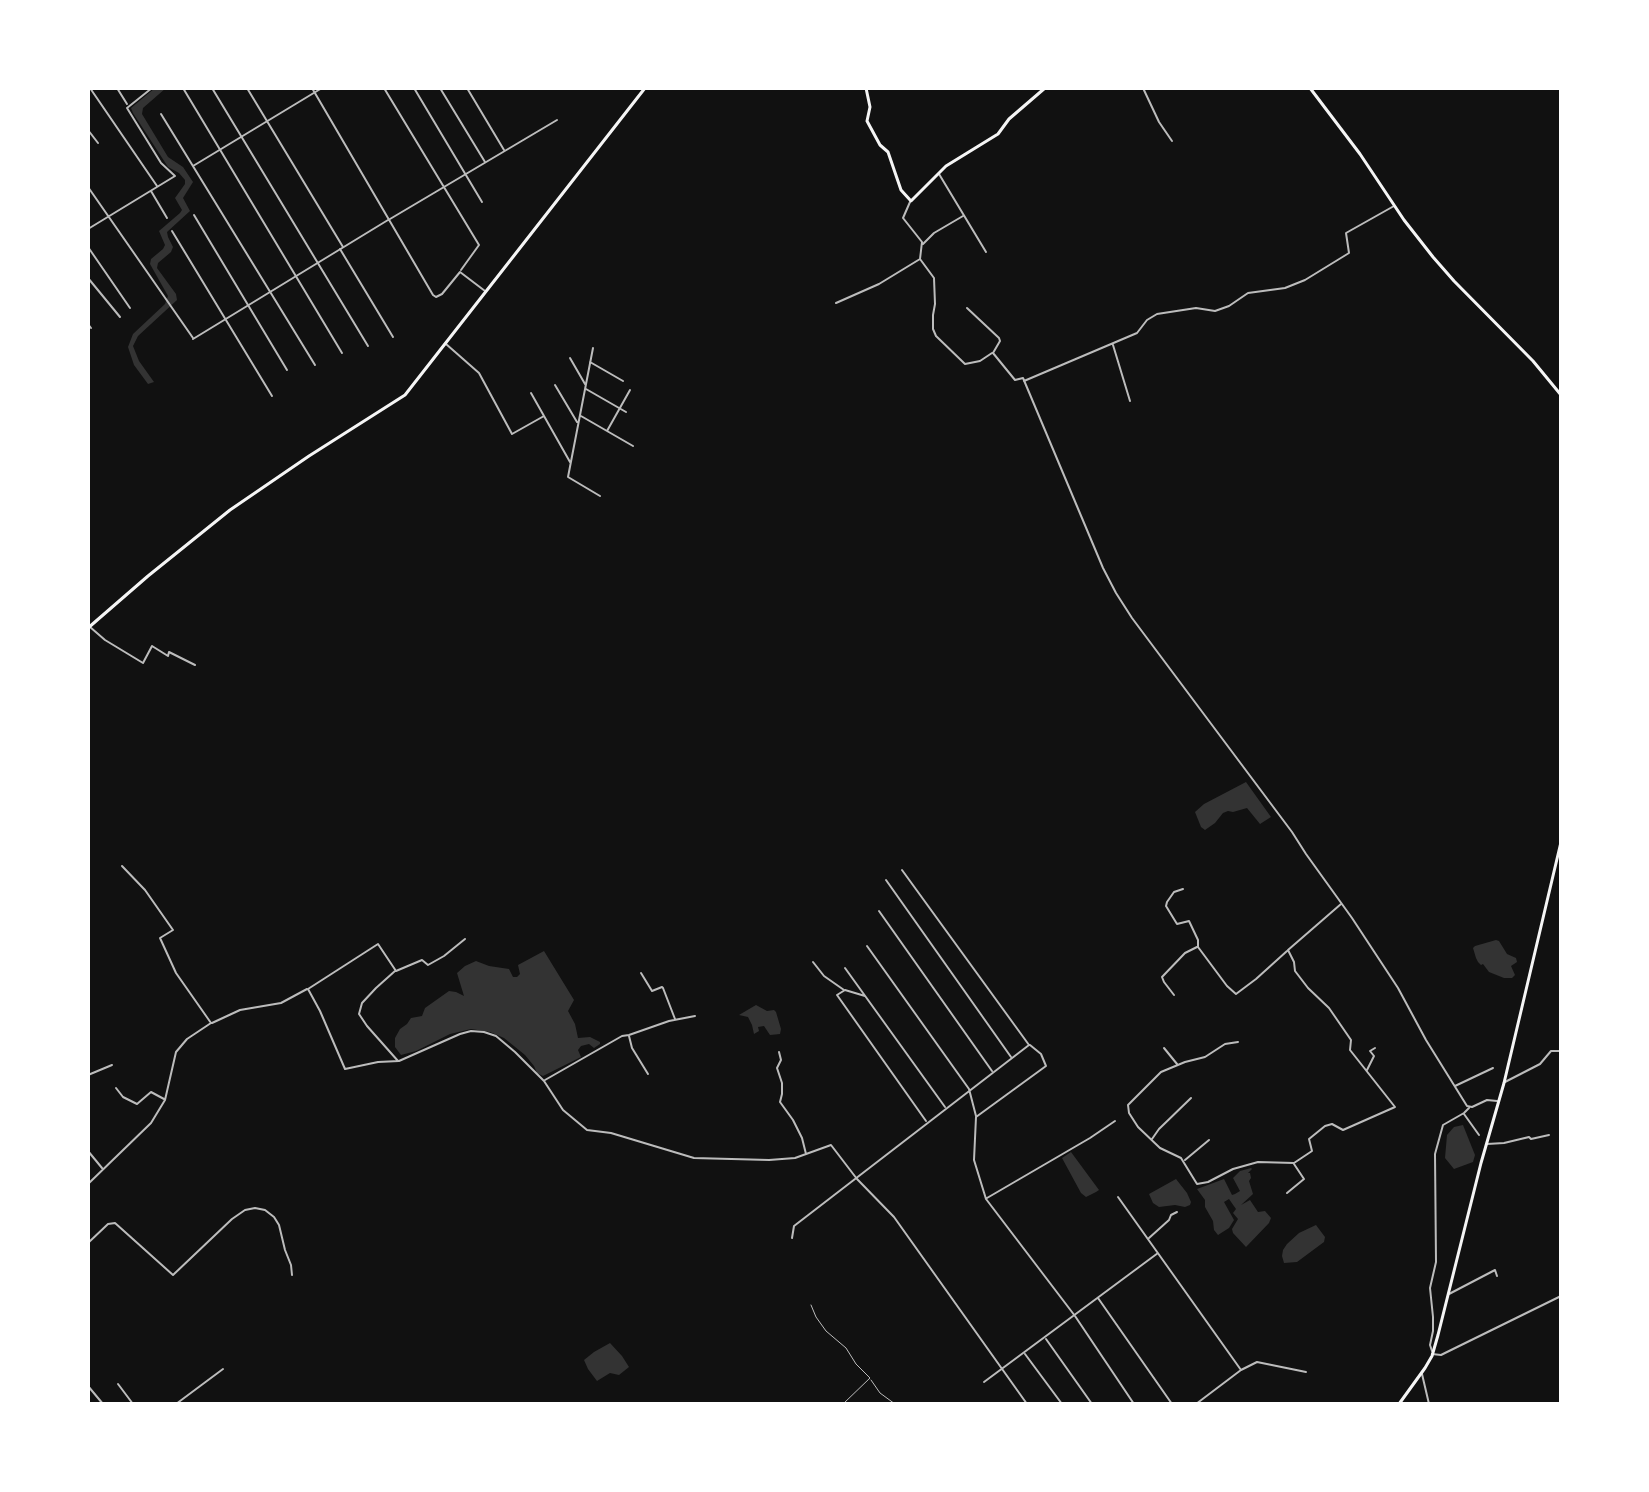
<!DOCTYPE html>
<style>
body{margin:0}
#map{position:relative;width:1649px;height:1492px;overflow:hidden;background:#111;font-family:Bitter,serif}
canvas{display:block}
.frame{position:absolute;inset:0;border:90px solid #fff;pointer-events:none}
</style>
<div id="map">
<canvas width="1649" height="1492"></canvas>
<div class="frame"></div>
</div>
<script>
const ctx = document.querySelector('canvas').getContext('2d');
ctx.lineJoin = 'round';
function fill(path, color) { ctx.fillStyle = color; ctx.fill(path, 'evenodd'); }
const toPath = rows => new Path2D(rows.map(r => 'M' + r).join(''));
function trace(path, color, width, dash) { ctx.strokeStyle = color; ctx.lineWidth = width; ctx.lineCap = dash ? 'butt' : 'round'; ctx.setLineDash(dash || []); ctx.stroke(path); }
fill(toPath([
 [155,88,166,88,143,108,142,114,168,157,183,167,193,182,183,198,190,211,167,232,168,237,173,247,171,252,158,263,157,268,176,294,177,300,138,336,133,346,139,361,154,382,148,384,134,365,128,347,133,334,165,304,168,296,150,264,151,259,163,249,165,245,159,231,180,213,182,210,175,198,185,184,185,180,179,173,168,167,133,113,131,108],
 [1246,782,1271,817,1260,824,1247,808,1233,812,1228,811,1223,813,1215,823,1205,830,1201,827,1195,812,1204,804],
 [1496,940,1499,941,1507,954,1516,958,1517,962,1511,966,1515,975,1512,978,1504,978,1489,972,1483,964,1481,965,1478,962,1476,958,1473,948,1475,946],
 [544,951,574,1000,568,1011,575,1024,578,1038,590,1037,600,1042,600,1044,594,1048,589,1044,581,1046,578,1050,581,1057,543,1076,537,1073,534,1066,525,1055,504,1038,490,1032,471,1029,450,1034,416,1051,401,1055,395,1047,395,1038,400,1029,407,1024,411,1018,422,1016,425,1008,449,991,456,992,464,996,457,973,465,966,476,961,489,966,509,969,513,977,517,977,520,974,518,965],
 [756,1005,767,1011,774,1010,776,1012,781,1029,780,1034,770,1035,764,1026,758,1027,759,1031,754,1034,752,1025,748,1017,739,1015],
 [1463,1125,1475,1155,1473,1162,1454,1169,1445,1158,1447,1135,1454,1127],
 [1071,1152,1099,1190,1096,1192,1086,1197,1081,1193,1062,1158],
 [1251,1168,1252,1169,1248,1173,1250,1173,1251,1178,1249,1181,1253,1194,1241,1205,1250,1200,1258,1212,1265,1211,1271,1218,1269,1223,1246,1247,1233,1233,1232,1229,1238,1219,1233,1213,1236,1209,1229,1199,1224,1202,1234,1220,1229,1228,1218,1235,1214,1230,1213,1221,1205,1207,1205,1200,1197,1189,1224,1179,1232,1195,1235,1194,1240,1191,1233,1178,1240,1171],
 [1176,1179,1187,1193,1191,1202,1190,1205,1185,1207,1175,1205,1159,1207,1153,1203,1149,1194],
 [1316,1225,1325,1237,1324,1242,1297,1262,1284,1263,1282,1256,1283,1250,1287,1244,1299,1233],
 [610,1343,622,1356,629,1367,619,1375,610,1373,597,1381,588,1369,584,1360,594,1352]
]), '#333');
trace(toPath([
 [811,1305,816,1317,826,1331,846,1348,856,1364,870,1378,843,1404],
 [871,1380,880,1393,895,1404]
]), '#bcbcbc', 1);
trace(toPath([
 [90,88,157,186],
 [117,88,127,104],
 [183,88,342,353],
 [212,88,368,346],
 [247,88,343,247],
 [384,88,479,245,461,270],
 [414,88,482,202],
 [440,88,485,162],
 [467,88,504,150],
 [1143,88,1159,122,1172,141],
 [161,114,315,365],
 [88,130,98,143],
 [193,166,322,88],
 [939,174,986,252],
 [88,187,193,338],
 [151,191,167,218],
 [194,215,287,370],
 [390,219,557,120],
 [88,229,175,176,161,163,127,108,152,88],
 [172,231,272,396],
 [923,244,934,233,963,216],
 [88,247,130,308],
 [340,249,393,337],
 [920,259,934,278,935,304,933,315,933,329,936,336,965,364,980,361,992,353],
 [88,278,120,317],
 [836,303,879,284,920,259,922,242,903,218,910,202],
 [967,308,999,338,1000,341,993,353,1015,380,1023,378,1103,568,1116,593,1132,618,1292,832,1306,854,1352,918,1398,988,1426,1040,1467,1106,1472,1107,1487,1100,1497,1101],
 [88,324,91,328],
 [446,344,479,373,512,434,544,416],
 [1113,345,1130,401],
 [593,348,568,477,600,496],
 [570,358,585,384],
 [590,362,623,381],
 [1024,381,1137,333,1147,320,1157,314,1196,308,1215,311,1229,306,1248,293,1285,288,1305,280,1349,253,1346,233,1394,206],
 [555,385,577,422],
 [586,389,626,412],
 [531,393,570,462],
 [581,416,633,446],
 [607,431,630,390],
 [90,627,105,640,143,663,152,646,168,656,169,652,195,665],
 [886,880,1011,1057],
 [1183,889,1174,892,1167,902,1166,906,1177,924,1189,921,1198,940,1198,947,1227,986,1236,994,1256,979,1287,951],
 [879,911,992,1071],
 [465,939,444,956,428,965,422,960,396,971,378,944,308,989,320,1011,345,1069,378,1062,399,1061,460,1034,471,1031,484,1032,496,1036,515,1052,544,1081,563,1110,587,1130,611,1133,694,1158,769,1160,795,1158,831,1145,857,1179,894,1217,1027,1404],
 [867,946,969,1089,976,1116],
 [813,962,824,976,844,990],
 [845,968,945,1107],
 [395,971,376,988,362,1003,359,1014,367,1026,398,1061],
 [641,973,652,991,662,987,663,988,675,1019],
 [1174,995,1164,982,1162,977,1185,953,1197,947],
 [865,996,845,990,837,995,926,1121],
 [212,1023,240,1010,281,1003,307,989],
 [629,1036,632,1048,648,1074],
 [1238,1042,1225,1044,1205,1057,1185,1062,1161,1072,1128,1105,1129,1113,1138,1127,1160,1148,1181,1158,1197,1184,1208,1182,1233,1169,1258,1162,1294,1163,1312,1151,1309,1139,1325,1126,1332,1124,1343,1130,1395,1107,1350,1050,1351,1040,1329,1008,1308,988,1295,971,1294,962,1288,950,1341,904],
 [1030,1045,1041,1054,1046,1066,976,1117,974,1160,986,1199,1075,1316,1134,1404],
 [1164,1048,1177,1064],
 [779,1052,781,1060,777,1068,782,1083,782,1094,780,1102,793,1120,802,1138,806,1154],
 [1367,1070,1374,1056,1370,1051,1375,1048],
 [88,1075,112,1065],
 [545,1080,622,1036,629,1035,669,1021,695,1016],
 [1505,1082,1540,1064,1551,1051,1561,1051],
 [1455,1086,1493,1068],
 [116,1088,123,1097,137,1104,151,1092,164,1099],
 [1464,1114,1479,1135],
 [1152,1139,1159,1129,1191,1098],
 [1487,1144,1504,1143,1529,1137,1531,1139,1549,1135],
 [88,1151,102,1168],
 [1185,1160,1209,1140],
 [88,1184,151,1123,165,1100,176,1052,187,1039,211,1023,176,973,160,938,173,930,145,890,122,866],
 [1287,1193,1304,1179,1294,1164],
 [1118,1197,1241,1370],
 [987,1198,1090,1138,1115,1121],
 [792,1238,794,1226,1029,1045,902,870],
 [1149,1238,1169,1220,1171,1215,1177,1212],
 [88,1243,108,1224,115,1223,173,1275,232,1219,245,1210,255,1208,265,1210,274,1217,279,1225,285,1250,291,1265,292,1275],
 [1449,1294,1495,1270,1497,1276],
 [1098,1298,1172,1404],
 [1046,1339,1092,1404],
 [1432,1351,1430,1345,1433,1331,1433,1317,1430,1288,1436,1262,1435,1154,1443,1125,1464,1113,1469,1108],
 [1025,1354,1062,1404],
 [1432,1354,1441,1355,1445,1353,1561,1296],
 [1422,1374,1429,1404],
 [984,1382,1158,1253],
 [118,1384,133,1404],
 [88,1386,103,1404],
 [176,1404,223,1369],
 [1196,1404,1241,1370,1257,1362,1306,1372]
]), '#bcbcbc', 2);
trace(toPath([
 [312,88,433,295,436,297,442,294,460,272,485,291],
 [193,339,388,220]
]), '#bcbcbc', 2);
trace(toPath([
 [866,88,870,107,867,121,880,145,888,152,901,190,911,201,946,166,998,134,1009,119,1045,88],
 [1310,88,1360,154,1404,220,1433,257,1454,281,1533,361,1561,395],
 [88,628,148,576,230,510,309,456,405,395,645,88]
]), '#f5f5f5', 3);
trace(toPath([
 [1399,1404,1425,1368,1432,1356,1438,1335,1481,1163,1504,1083,1561,842]
]), '#f5f5f5', 3);
</script>
